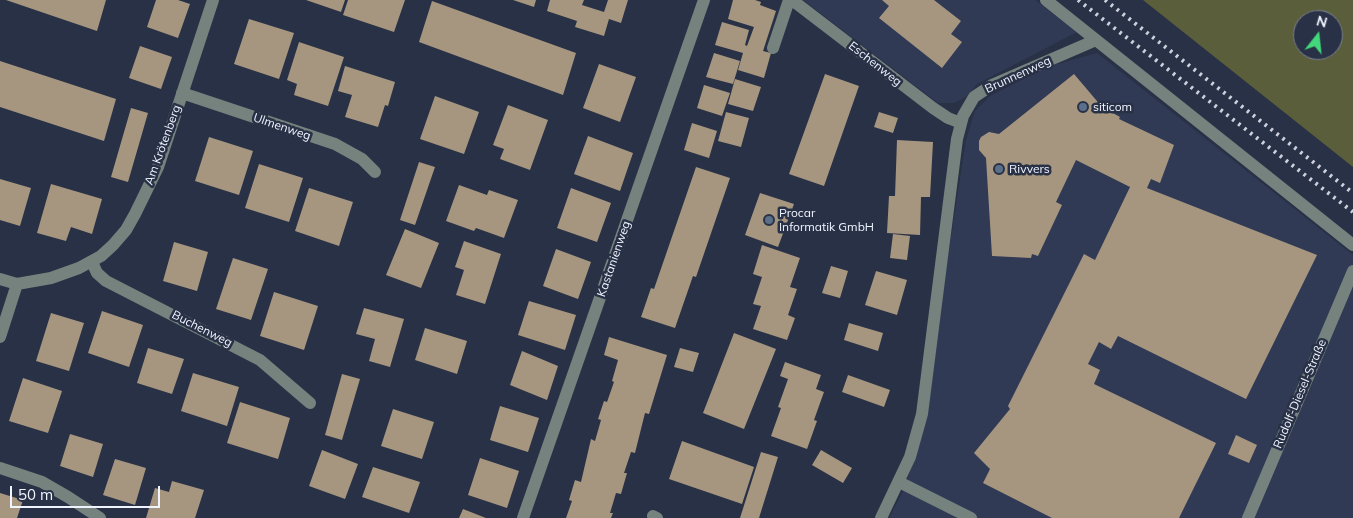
<!DOCTYPE html>
<meta charset="utf-8">
<style>
body{margin:0}
#map{position:relative;width:1353px;height:518px;overflow:hidden;background:#293146;font-family:Mulish,sans-serif}
canvas{display:block}
.north{position:absolute;left:1293px;top:10px;width:50px;height:50px;box-sizing:border-box;background:#293146;border:1px solid #797f90;border-radius:50%;rotate:16deg;font-size:14px;font-weight:700;line-height:20px;text-align:center;color:#f0f4ff}
.north::after{content:'';display:block;margin:auto;width:18px;height:22px;background:#42d77b;clip-path:polygon(50% 0,100% 100%,50% 72%,0 100%)}
.scale{position:absolute;left:10px;top:486px;width:150px;height:22px;box-sizing:border-box;border:2px solid #f0f4ff;border-top:0;padding-left:6px;font-size:15px;line-height:18px;white-space:nowrap;color:#f0f4ff;-webkit-text-stroke:4px #293146;paint-order:stroke}
</style>
<div id="map">
<canvas width="1353" height="518"></canvas>
<div class="north">N</div>
<div class="scale">50 m</div>
</div>
<script>
const ctx = document.querySelector('canvas').getContext('2d');
ctx.lineJoin = 'round';
function fill(path, color) { ctx.fillStyle = color; ctx.fill(path, 'evenodd'); }
const toPath = rows => new Path2D(rows.map(r => 'M' + r).join(''));
function trace(path, color, width, dash) { ctx.strokeStyle = color; ctx.lineWidth = width; ctx.lineCap = dash ? 'butt' : 'round'; ctx.setLineDash(dash || []); ctx.stroke(path); }
function label(font, color, halo, rows, align = 'center') {
  ctx.font = font + ' Mulish,sans-serif'; ctx.lineWidth = 5; ctx.setLineDash([]); ctx.textBaseline = 'middle'; ctx.strokeStyle = halo; ctx.fillStyle = color; for (const [text, x, y, turn = 0] of rows) {
    ctx.save(); ctx.translate(x, y); ctx.rotate((+turn || 0) * Math.PI / 180); ctx.textAlign = isNaN(turn) ? turn : align; if (halo) ctx.strokeText(text, 0, 0); ctx.fillText(text, 0, 0); ctx.restore();
  }
}
fill(toPath([
 [803,0,1035,0,1077,32,977,84,966,97,954,103,938,103],
 [1097,53,1353,255,1353,518,889,518,903,491,919,446,966,140,975,111,990,96,1047,67]
]), '#303a55');
fill(toPath([
 [1143,0,1353,0,1353,167],
 [1303,20,1333,20,1333,50,1303,50]
]), '#5a5e3a');
fill(toPath([
 [6,0,106,0,97,31],
 [156,0,178,0,190,4,178,38,147,27],
 [306,0,345,0,341,12],
 [348,0,405,0,394,32,343,15],
 [513,0,536,0,534,7],
 [550,0,584,0,582,5,604,12,608,0,628,0,621,23,609,19,604,36,575,27,577,21,547,11],
 [733,0,755,0,761,2,760,5,776,11,763,51,771,53,764,78,738,70,743,53,715,45,722,22,749,30,745,45,747,46,754,27,728,19],
 [882,0,934,0,961,21,951,34,962,42,942,68,879,18,889,6],
 [432,1,576,53,563,95,419,42],
 [249,19,294,33,279,79,234,64],
 [299,42,344,57,328,106,294,95,297,84,287,80],
 [140,46,172,57,161,89,129,78],
 [714,53,740,61,733,84,706,77],
 [0,61,116,99,104,141,0,107],
 [599,64,636,77,620,122,583,108],
 [345,66,395,82,388,106,385,105,378,127,345,117,352,95,338,91],
 [825,74,859,86,824,186,789,174],
 [1074,74,1102,107,1120,117,1119,119,1174,145,1160,183,1151,179,1147,188,1317,255,1246,399,1118,336,1111,349,1099,342,1088,364,1100,370,1094,384,1216,443,1179,518,1052,518,983,483,990,469,974,453,1010,409,1008,406,1084,254,1095,260,1130,187,1076,160,1056,202,1062,205,1038,256,1032,254,1031,258,992,256,986,158,979,150,979,141,981,137,989,132,999,134],
 [735,79,761,87,753,111,728,104],
 [704,85,730,93,722,116,697,108],
 [435,96,479,112,464,154,420,139],
 [508,105,548,120,530,170,500,159,504,149,493,145],
 [131,108,148,113,128,182,111,177],
 [726,112,749,118,741,147,718,141],
 [879,112,898,118,893,133,874,127],
 [692,123,717,131,709,158,684,150],
 [588,136,633,153,620,191,574,174],
 [209,137,253,151,239,195,195,181],
 [897,140,933,142,930,197,921,197,920,235,887,233,889,196,895,196],
 [419,162,435,167,415,225,400,220],
 [259,164,303,178,289,222,245,208],
 [696,167,730,178,696,277,693,276,675,328,641,317,651,288,654,289],
 [0,179,31,188,20,226,0,220],
 [51,184,102,199,92,234,71,227,66,241,37,233],
 [459,185,487,195,489,190,518,200,504,238,476,228,474,231,446,221],
 [309,188,353,202,339,246,295,231],
 [571,188,611,203,597,242,557,228],
 [760,193,794,204,778,247,745,235],
 [405,229,439,243,421,288,386,275],
 [893,234,910,236,907,260,890,258],
 [464,241,501,254,485,304,456,295,464,270,455,267],
 [174,242,208,252,197,291,163,281],
 [762,245,800,258,790,287,797,289,788,315,795,318,787,340,753,329,761,306,753,304,762,277,753,274],
 [556,249,591,262,578,299,543,286],
 [233,258,268,269,251,320,216,309],
 [831,266,848,271,840,298,822,293],
 [876,271,907,280,897,315,865,305],
 [274,292,318,306,304,350,260,336],
 [529,301,576,315,565,350,518,335],
 [364,308,404,319,390,367,369,361,375,339,356,334],
 [102,311,143,325,129,367,88,353],
 [51,313,84,323,69,371,36,361],
 [849,323,883,333,878,351,844,340],
 [425,328,467,341,457,374,415,360],
 [734,333,776,349,744,429,703,413],
 [609,337,667,355,649,414,645,413,635,453,631,452,624,473,627,473,621,494,616,493,610,513,613,513,611,518,566,518,572,501,569,500,575,480,581,482,591,439,595,441,601,420,598,419,604,401,607,402,614,382,612,381,618,360,604,355],
 [148,348,184,359,172,394,137,383],
 [680,348,699,353,693,372,674,367],
 [522,351,558,366,547,400,510,385],
 [785,362,821,375,816,389,824,392,814,420,817,421,807,449,771,436,781,408,778,407,788,379,780,376],
 [193,373,239,387,227,426,181,411],
 [342,374,360,379,342,440,325,435],
 [848,375,890,390,884,407,842,392],
 [23,378,62,391,48,433,9,421],
 [240,402,290,418,278,459,227,443],
 [500,406,539,418,528,452,490,440],
 [393,409,434,422,422,459,381,446],
 [70,434,103,444,93,477,60,466],
 [1236,435,1257,445,1249,463,1228,454],
 [682,441,754,467,742,504,669,479],
 [322,450,358,464,345,499,309,486],
 [821,450,852,468,843,483,812,465],
 [761,452,778,457,759,518,740,518],
 [480,458,519,471,507,508,468,495],
 [115,459,146,468,135,505,103,495],
 [373,467,420,482,409,513,362,497],
 [172,481,204,490,195,518,146,518,155,488,169,492],
 [0,493,23,500,17,518,0,518],
 [463,509,486,518,459,518]
]), '#a6967f');
trace(toPath([
 [792,0,933,108,948,118,961,123],
 [1046,0,1353,245],
 [773,48,789,0],
 [182,93,335,144,362,159,375,172],
 [92,262,97,273,106,281,260,360,310,403],
 [0,279,17,284,51,278,79,268,101,256,113,245,126,230,135,214,158,167,213,0],
 [0,337,17,284],
 [0,468,42,482,68,497,100,518],
 [899,482,971,518],
 [653,516,657,518],
 [523,518,704,0],
 [881,518,910,457,922,414,957,139,963,116,974,97,992,85,1096,40],
 [1248,518,1353,271]
]), '#75827e', 12);
trace(toPath([
 [1078,0,1353,212],
 [1105,0,1353,193]
]), '#cdd1de', 4, [2.5, 5]);
for (const [x, y, r, color] of [
 [1083,107,5,"#5c6f8a"],
 [999,169,5,"#5c6f8a"],
 [769,220,5,"#5c6f8a"]
]) { const dot = new Path2D(); dot.arc(x, y, r, 0, 2 * Math.PI); ctx.fillStyle = color; ctx.fill(dot); trace(dot, '#293146', 2); }
label('12px', '#f0f4ff', '#293146', [
 ["Eschenweg",875,64,38],
 ["Brunnenweg",1018,75,-25],
 ["Ulmenweg",282,127,19],
 ["Am Krötenberg",163,145,-70],
 ["Kastanienweg",614,259,-71],
 ["Buchenweg",202,329,27],
 ["Rudolf-Diesel-Straße",1300,394,-67]
]);
label('12px', '#f0f4ff', '#293146', [
 ["siticom",1093,107],
 ["Rivvers",1009,169],
 ["Procar",779,213],
 ["Informatik GmbH",779,227]
], 'left');
</script>
